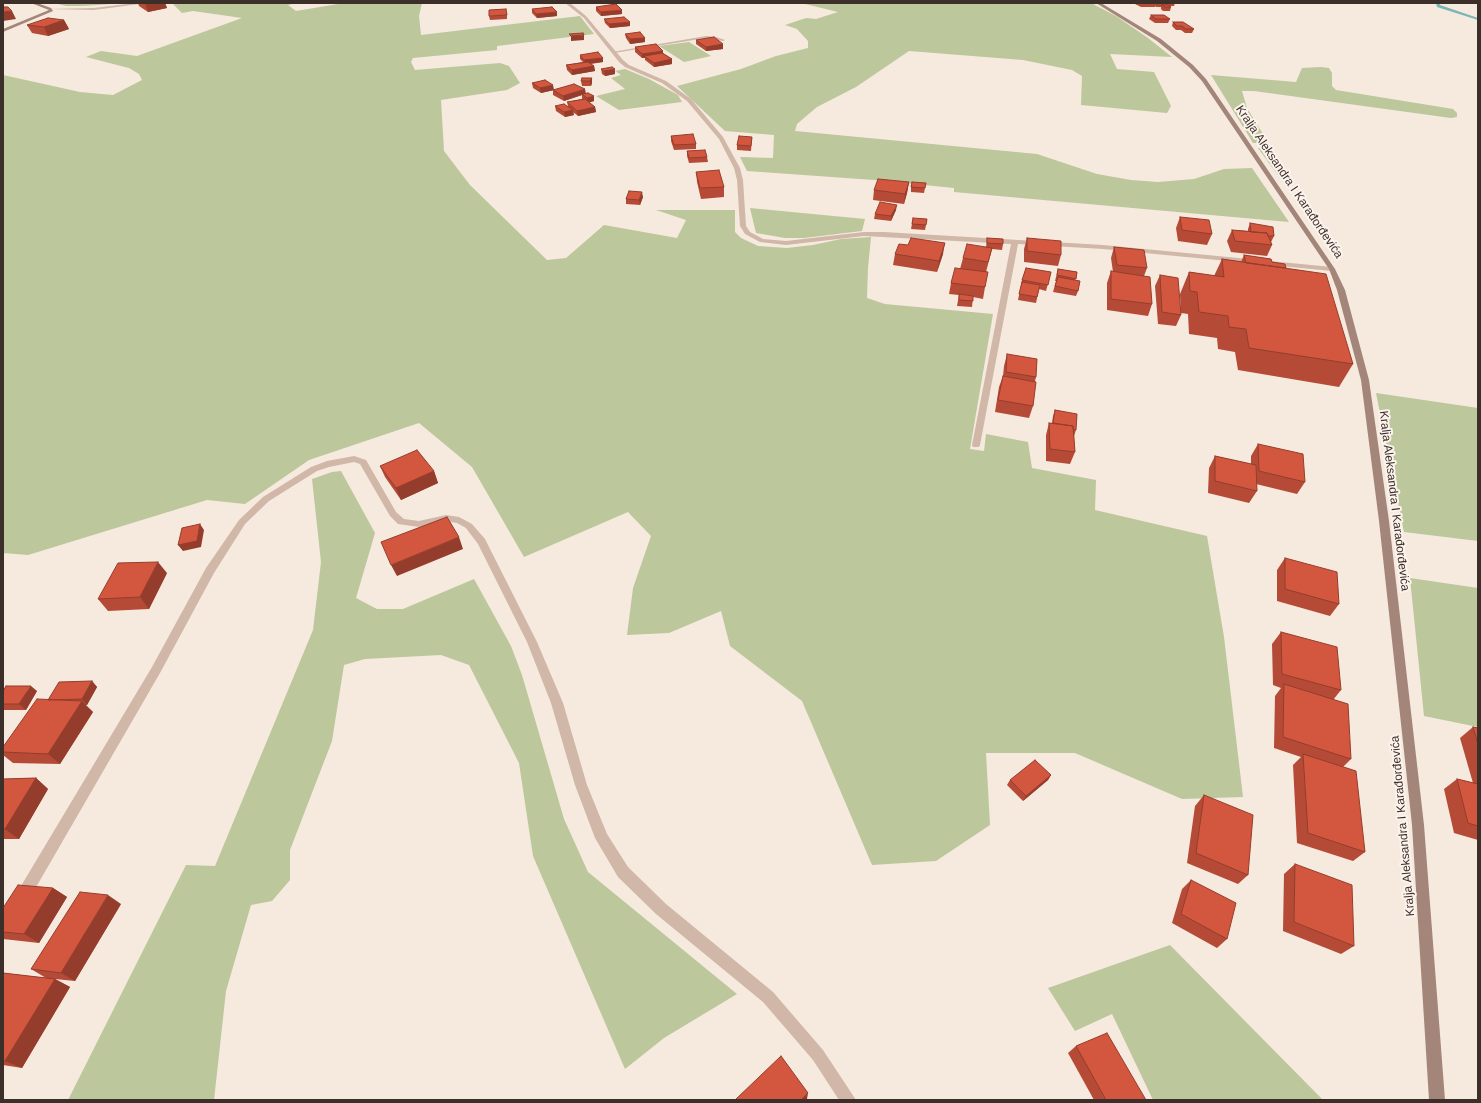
<!DOCTYPE html>
<meta charset="utf-8">
<style>
body{margin:0}
#map{position:relative;width:1481px;height:1103px;overflow:hidden;background:#f6e9de;font-family:Helvetica,sans-serif}
canvas{display:block}
.frame{position:absolute;inset:0;border:4px solid #3c2e29;pointer-events:none}
</style>
<div id="map">
<canvas width="1481" height="1103"></canvas>
<div class="frame"></div>
</div>
<script>
const ctx = document.querySelector('canvas').getContext('2d');
ctx.lineJoin = 'round';
function fill(path, color) { ctx.fillStyle = color; ctx.fill(path, 'evenodd'); }
const toPath = rows => new Path2D(rows.map(r => 'M' + r).join(''));
function trace(path, color, width, dash) { ctx.strokeStyle = color; ctx.lineWidth = width; ctx.lineCap = dash ? 'butt' : 'round'; ctx.setLineDash(dash || []); ctx.stroke(path); }
function label(font, color, halo, rows, align = 'center') {
  ctx.font = font + ' Helvetica,sans-serif'; ctx.lineWidth = 4; ctx.setLineDash([]); ctx.textBaseline = 'middle'; ctx.strokeStyle = halo; ctx.fillStyle = color; for (const [text, x, y, turn = 0] of rows) {
    ctx.save(); ctx.translate(x, y); ctx.rotate((+turn || 0) * Math.PI / 180); ctx.textAlign = isNaN(turn) ? turn : align; if (halo) ctx.strokeText(text, 0, 0); ctx.fillText(text, 0, 0); ctx.restore();
  }
}
fill(toPath([
 [54,3,124,3,84,6,66,6],
 [172,3,296,3,288,5,296,11,344,3,422,3,419,16,421,35,580,16,594,34,497,46,497,50,413,58,411,62,415,70,500,63,509,66,520,83,507,90,441,100,444,151,470,185,547,260,566,258,604,225,677,238,686,220,656,210,735,210,735,232,741,238,758,246,787,248,813,245,841,239,871,237,868,268,867,298,885,304,993,314,970,449,984,451,986,434,1028,442,1032,468,1096,480,1095,510,1207,536,1224,637,1243,797,1182,799,1075,753,986,753,990,825,936,861,872,865,802,701,730,646,721,611,669,633,627,635,633,588,651,536,628,512,524,557,472,467,419,423,309,460,245,504,207,500,28,555,3,553,3,75,80,92,113,95,142,80,139,74,129,68,86,57,101,51,137,56,242,18,193,11,182,13],
 [801,3,1091,3,1116,16,1148,38,1172,57,1110,54,1117,69,1154,72,1171,106,1167,113,1081,105,1082,76,1072,70,1023,60,909,51,856,87,817,107,797,124,795,131,1037,154,1097,174,1131,180,1158,182,1194,179,1224,169,1252,168,1289,222,954,192,954,188,874,180,747,171,740,157,773,158,774,135,725,131,677,86,741,69,776,56,808,48,808,41,797,29,785,25,806,18,816,19,838,12],
 [689,42,711,56,684,62,659,46],
 [1321,67,1329,68,1332,73,1332,86,1336,90,1453,109,1457,113,1457,117,1451,118,1254,91,1242,91,1247,108,1266,139,1262,143,1253,143,1211,75,1296,82,1302,68],
 [625,69,649,79,678,95,682,102,619,110,596,96,625,89,611,78,621,75,615,71],
 [1258,148,1266,148,1276,157,1291,180,1290,182,1283,182],
 [750,208,865,219,862,231,804,238,785,238,756,233],
 [1376,393,1478,408,1478,541,1404,532],
 [341,471,375,533,356,598,377,609,403,609,474,579,511,646,522,675,564,819,588,872,737,994,664,1038,625,1069,533,856,519,763,469,665,441,655,365,659,344,665,332,741,290,850,290,880,272,901,251,905,226,991,214,1100,68,1100,186,865,215,866,313,630,321,562,312,479,332,472],
 [1410,578,1478,588,1478,727,1424,716],
 [1170,945,1323,1100,1153,1100,1112,1014,1075,1031,1048,988]
]), '#bcc79c');
fill(toPath([
 [1436,3,1440,3,1440,5,1478,18,1478,20,1437,7,1436,3]
]), '#7ab6b4');
fill(toPath([
 [706,36,716,37,725,40,723,41,706,38,614,53,612,52,706,36]
]), '#d0b7a8');
fill(toPath([
 [135,3,147,3,94,10,48,9,94,8,135,3],
 [565,3,570,3,586,16,623,60,629,65,666,81,691,99,723,137,740,168,743,180,746,226,750,232,763,239,786,241,864,232,884,232,1103,245,1332,267,1335,269,1332,271,1103,249,1018,244,980,445,979,447,973,447,972,445,1011,244,864,236,786,245,760,242,745,234,740,226,737,180,734,168,719,139,687,101,662,83,625,67,619,62,584,18,565,3],
 [354,456,366,460,396,512,404,519,419,521,446,515,459,517,472,524,485,539,537,642,563,703,587,785,607,834,628,867,666,904,773,992,823,1050,856,1100,839,1100,813,1060,763,1002,656,914,618,877,595,838,575,785,551,703,527,642,478,544,466,528,457,523,446,521,419,527,398,524,390,516,360,464,354,462,329,467,317,471,269,501,245,524,214,573,160,673,28,901,23,903,18,901,16,896,18,891,152,667,206,568,239,520,263,497,311,467,327,461,354,456]
]), '#d0b7a8');
fill(toPath([
 [31,3,37,3,51,8,53,11,3,32,3,29,49,10,31,3],
 [1096,3,1101,3,1161,39,1193,65,1206,79,1335,269,1345,290,1369,380,1389,521,1424,825,1445,1100,1429,1100,1412,825,1379,521,1361,380,1337,290,1329,269,1202,81,1189,67,1157,41,1096,3]
]), '#a48579');
fill(toPath([
 [138,3,165,3,167,8,148,12,139,6],
 [1135,3,1175,3,1174,6,1170,6,1171,7,1170,11,1163,11,1161,9,1161,7,1156,7,1155,6,1155,7,1141,7,1135,4],
 [596,7,622,14,601,16,596,11],
 [532,9,557,16,537,18,532,13],
 [507,14,507,19,490,20,489,16],
 [1151,15,1170,19,1168,23,1155,23,1149,19],
 [604,19,630,26,610,28,605,23],
 [64,20,69,29,48,36,32,33,27,25],
 [1173,22,1194,29,1192,33,1185,33,1181,30,1176,30,1172,26],
 [625,34,645,38,645,42,630,44,626,38],
 [696,40,723,44,723,49,706,51,696,44],
 [635,47,663,51,663,53,672,59,672,64,654,67,645,60,645,58,642,58,635,52],
 [580,55,603,58,603,62,591,64,594,66,595,71,572,75,567,70,566,65,583,62,580,59],
 [601,69,615,74,605,76,602,74],
 [592,78,592,83,591,86,582,86,581,81],
 [532,83,554,90,541,93,533,88],
 [553,90,586,93,594,101,589,102,595,107,596,112,578,116,573,112,574,115,565,117,556,111,555,106,568,106,567,102,582,99,582,95,564,101,553,95],
 [671,136,696,144,696,149,674,150,671,141],
 [752,137,751,151,737,150,737,145],
 [687,151,707,157,708,162,689,163,687,156],
 [696,172,724,187,724,197,701,199,697,182],
 [909,182,907,193,904,204,873,200,874,190],
 [926,183,924,193,911,192,911,187],
 [643,197,640,205,626,204,626,199],
 [896,210,891,221,874,219,875,214],
 [1180,217,1212,234,1207,245,1178,241,1176,228],
 [913,218,926,225,925,230,911,229],
 [1250,223,1274,236,1271,242,1272,245,1267,256,1231,252,1227,241,1232,230,1248,231,1248,229],
 [987,238,1003,244,1002,250,992,249,986,272,985,287,983,299,973,297,972,307,957,306,959,295,949,294,951,283,960,269,963,258,986,247],
 [1027,238,1061,255,1058,266,1024,262,1024,249],
 [1114,247,1147,268,1144,276,1152,304,1148,316,1107,310,1107,283,1111,271,1113,272,1111,258],
 [895,254,943,254,937,272,893,265],
 [1244,255,1272,262,1286,268,1353,364,1339,387,1238,370,1235,352,1218,349,1217,338,1189,334,1188,314,1181,313,1180,294,1189,272,1214,276,1222,259,1241,262],
 [1058,269,1077,272,1075,280,1078,291,1076,296,1053,292,1056,281,1055,281],
 [1051,272,1046,291,1039,289,1036,303,1018,300,1022,280],
 [1160,275,1181,315,1176,326,1158,324,1155,286],
 [1007,354,1036,377,1035,381,1033,406,1029,418,995,412,999,387,1003,376,1004,366],
 [1055,410,1076,430,1074,436,1075,452,1070,464,1046,461,1046,435,1049,423,1052,423,1053,416],
 [1258,444,1305,482,1297,494,1256,484,1257,491,1249,503,1208,493,1209,468,1215,456,1251,464,1251,456],
 [380,466,434,471,438,483,401,500,385,477],
 [1285,558,1339,604,1330,616,1277,601,1277,570],
 [167,573,149,609,108,611,98,599],
 [1281,632,1341,690,1333,700,1351,759,1343,767,1365,852,1353,861,1297,843,1293,765,1301,757,1274,748,1275,696,1281,688,1273,685,1272,644],
 [92,681,97,687,87,705,85,705,93,712,60,764,13,763,3,755,3,747,48,700],
 [3,691,37,691,26,710,3,710],
 [1473,727,1478,728,1478,840,1454,833,1444,789,1457,779,1473,783,1460,738],
 [1051,775,1048,780,1023,801,1007,785,1010,780],
 [36,778,48,789,19,839,3,839,3,779],
 [1204,795,1248,875,1238,884,1187,863,1195,806],
 [1295,864,1354,946,1341,954,1283,931,1284,874],
 [1191,880,1227,939,1217,948,1172,923,1182,889],
 [53,888,67,897,39,943,3,939,3,908],
 [121,904,75,981,55,979,70,987,22,1068,3,1065,3,973,46,978,31,969],
 [1076,1046,1146,1100,1094,1100,1068,1053]
]), '#b54b36');
fill(toPath([
 [145,3,165,3,167,8,148,12],
 [622,10,622,14,601,16,601,12],
 [12,11,16,19,3,21,3,12],
 [557,12,557,16,537,18,536,14],
 [64,20,69,29,48,36,44,27],
 [630,22,630,26,610,28,609,24],
 [584,35,584,40,571,41,571,36],
 [645,38,645,42,630,44,630,39],
 [723,44,723,49,706,51,706,47],
 [663,51,663,55,644,56,645,58,642,58,642,54],
 [603,58,603,62,585,64,584,60],
 [672,59,672,64,654,67,654,63],
 [594,66,595,71,572,75,572,70],
 [615,69,615,74,605,76,604,71],
 [592,78,592,83,591,86,590,81],
 [553,85,554,90,541,93,540,88],
 [585,89,586,94,582,94,582,95,564,101,563,96],
 [594,96,594,101,588,103,587,98],
 [595,107,596,112,578,116,577,111],
 [573,110,574,115,565,117,564,112],
 [909,182,907,193,904,204,905,194],
 [642,192,643,197,640,205,639,200],
 [897,205,896,210,891,221,891,216],
 [945,243,943,254,937,272,939,261],
 [434,471,438,483,401,500,396,488],
 [200,524,204,530,201,547,183,551,178,545],
 [459,537,463,549,397,576,391,565],
 [158,562,167,573,149,609,140,597],
 [92,681,97,687,87,705,82,699],
 [31,686,37,691,26,710,19,704],
 [82,701,93,712,60,764,48,754],
 [1051,775,1048,780,1023,801,1026,796],
 [36,778,48,789,19,839,5,829],
 [53,888,67,897,39,943,24,934],
 [108,895,121,904,75,981,61,973],
 [55,979,70,987,22,1068,5,1061],
 [808,1093,807,1099,806,1100,801,1100]
]), '#943d2c');
const building = toPath([
 [616,4,622,10,601,12,596,7,616,4],
 [1162,5,1168,5,1171,7,1165,7,1162,5],
 [3,7,8,7,12,11,3,12,3,7],
 [552,7,557,12,536,14,532,9,552,7],
 [506,9,507,15,489,16,489,10,506,9],
 [1151,15,1164,15,1170,19,1156,19,1151,15],
 [624,17,630,22,609,24,604,19,624,17],
 [48,18,64,20,44,27,27,25,48,18],
 [1173,22,1183,22,1194,29,1186,29,1182,26,1177,26,1173,22],
 [640,32,645,38,630,39,625,34,640,32],
 [583,33,584,35,571,36,569,34,583,33],
 [714,37,723,44,706,47,696,40,714,37],
 [656,44,663,51,642,54,635,47,656,44],
 [598,52,603,58,584,60,580,55,598,52],
 [662,53,672,59,654,63,644,56,662,53],
 [588,62,594,66,572,70,566,65,588,62],
 [612,67,615,69,604,71,601,69,612,67],
 [582,78,592,78,590,81,581,81,582,78],
 [545,80,553,85,540,88,532,83,545,80],
 [574,84,585,89,563,96,553,90,574,84],
 [588,93,594,96,587,98,582,94,588,93],
 [585,99,595,107,577,111,567,102,585,99],
 [564,104,573,110,564,112,555,106,564,104],
 [693,134,696,144,674,145,671,136,693,134],
 [739,136,752,137,751,146,737,145,739,136],
 [705,150,707,157,689,158,687,151,705,150],
 [719,170,724,187,700,188,696,172,719,170],
 [878,179,909,182,905,194,874,190,878,179],
 [912,182,926,183,925,188,911,187,912,182],
 [629,191,642,192,639,200,626,199,629,191],
 [880,202,897,205,891,216,875,214,880,202],
 [1180,217,1209,220,1212,234,1182,230,1180,217],
 [913,218,927,219,926,225,912,224,913,218],
 [1250,223,1273,227,1274,236,1268,236,1267,233,1251,232,1250,223],
 [1232,230,1267,233,1272,245,1235,241,1232,230],
 [911,238,945,243,939,261,895,254,899,244,908,245,911,238],
 [987,238,1003,239,1003,244,987,243,987,238],
 [1027,238,1061,241,1061,255,1027,251,1027,238],
 [967,244,992,248,988,262,963,258,967,244],
 [1114,247,1144,250,1147,268,1117,265,1114,247],
 [1244,255,1271,259,1272,262,1285,264,1286,268,1246,263,1244,255],
 [1222,259,1326,274,1353,364,1249,348,1246,329,1229,327,1228,316,1199,312,1197,292,1190,291,1189,272,1224,277,1222,259],
 [955,268,988,272,985,287,951,283,955,268],
 [1026,268,1051,272,1048,285,1022,280,1026,268],
 [1058,269,1077,272,1076,279,1057,275,1058,269],
 [1111,271,1150,277,1152,304,1111,299,1111,271],
 [1160,275,1178,278,1181,315,1162,312,1160,275],
 [1058,277,1080,281,1078,291,1055,286,1058,277],
 [1022,282,1040,285,1037,297,1019,294,1022,282],
 [959,294,973,296,973,301,959,300,959,294],
 [1007,354,1037,359,1036,377,1006,372,1007,354],
 [1003,376,1036,382,1033,406,998,400,1003,376],
 [1055,410,1077,414,1076,430,1073,429,1073,426,1053,423,1055,410],
 [1049,423,1073,426,1075,452,1050,449,1049,423],
 [1258,444,1303,454,1305,482,1259,471,1258,444],
 [417,450,434,471,396,488,380,466,417,450],
 [1215,456,1256,465,1257,491,1215,481,1215,456],
 [447,517,459,537,391,565,381,542,447,517],
 [200,524,197,541,178,545,182,528,200,524],
 [1285,558,1337,572,1339,604,1285,589,1285,558],
 [158,562,140,597,98,599,118,563,158,562],
 [1281,632,1337,647,1341,690,1282,674,1281,632],
 [92,681,82,699,48,700,59,682,92,681],
 [1284,684,1348,704,1351,759,1283,737,1284,684],
 [6,686,31,686,19,704,3,704,3,691,6,686],
 [37,699,82,701,48,754,3,752,3,747,37,699],
 [1473,727,1478,728,1478,744,1473,727],
 [1303,754,1356,771,1365,852,1308,833,1303,754],
 [1035,760,1051,775,1026,796,1010,780,1035,760],
 [36,778,5,829,3,829,3,779,36,778],
 [1457,779,1478,784,1478,826,1468,823,1457,779],
 [1204,795,1253,815,1248,875,1196,853,1204,795],
 [1295,864,1352,885,1354,946,1294,922,1295,864],
 [1191,880,1236,903,1227,939,1181,914,1191,880],
 [18,885,53,888,24,934,3,932,3,908,18,885],
 [80,892,108,895,61,973,31,969,80,892],
 [3,973,55,979,5,1061,3,1061,3,973],
 [1107,1033,1146,1100,1106,1100,1076,1046,1107,1033],
 [781,1056,808,1093,801,1100,735,1100,781,1056]
]);
fill(building, '#d3573f');
trace(building, '#943d2c', 1);
label('12px', '#3c2e29', '#fcf3ec', [
 ["Kralja Aleksandra I Karađorđevića",1289,182,56],
 ["Kralja Aleksandra I Karađorđevića",1394,501,83],
 ["Kralja Aleksandra I Karađorđevića",1403,826,-95]
]);
</script>
